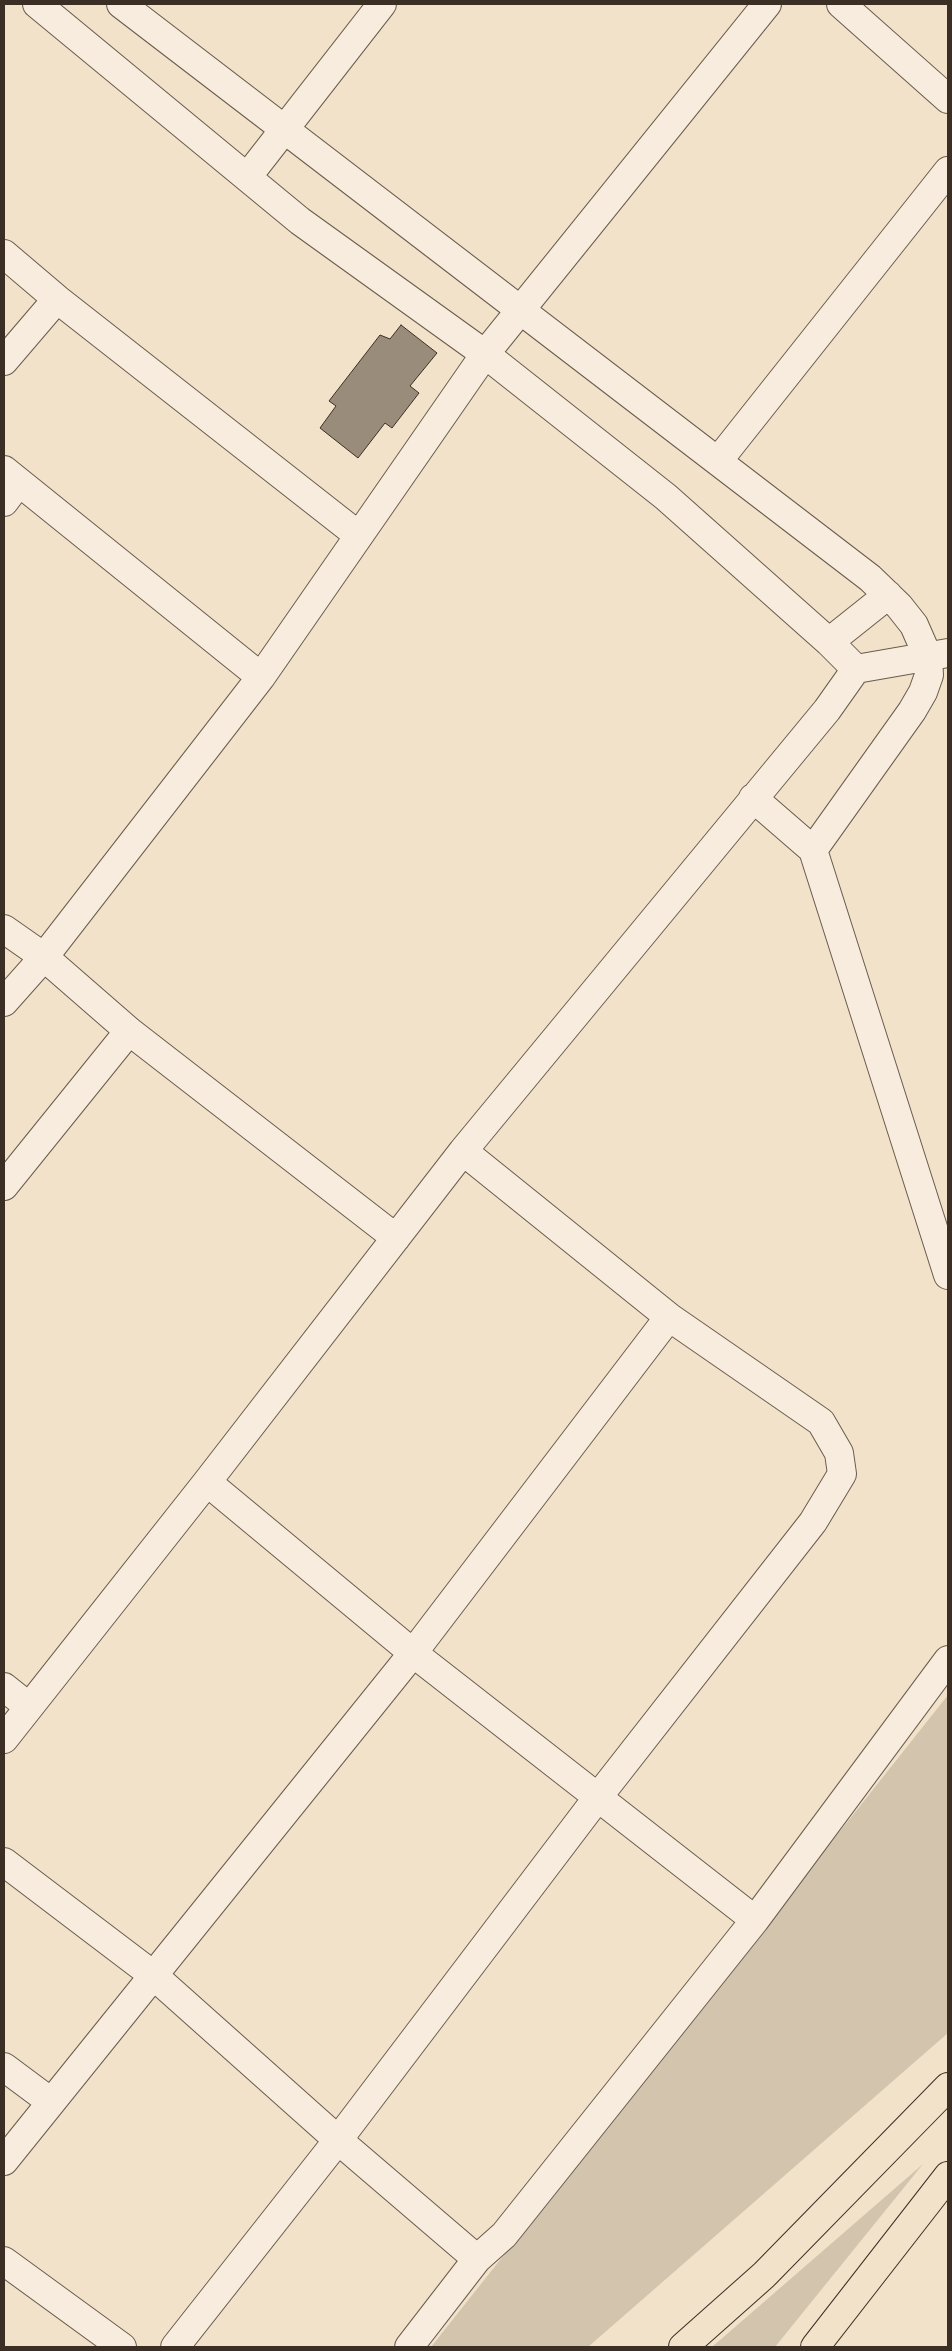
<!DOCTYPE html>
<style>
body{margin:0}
#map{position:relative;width:952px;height:2351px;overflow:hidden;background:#f2e2ca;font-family:"Gentium Book Plus",serif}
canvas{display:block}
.frame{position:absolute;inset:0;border:5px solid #3b2f25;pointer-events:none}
</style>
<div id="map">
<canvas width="952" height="2351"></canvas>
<div class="frame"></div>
</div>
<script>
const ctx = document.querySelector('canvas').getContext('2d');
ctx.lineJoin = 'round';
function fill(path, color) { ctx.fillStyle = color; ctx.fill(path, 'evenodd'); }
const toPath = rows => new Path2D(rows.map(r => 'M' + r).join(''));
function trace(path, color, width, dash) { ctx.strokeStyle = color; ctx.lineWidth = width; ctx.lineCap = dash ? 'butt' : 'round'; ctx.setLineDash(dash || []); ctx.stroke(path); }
fill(toPath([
 [948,1695,948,2033,588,2347,431,2347],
 [923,2164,775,2347,712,2347]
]), '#d3c4ae');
const building = toPath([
 [401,325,437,353,410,386,419,393,392,428,385,423,358,458,320,428,336,406,329,401,380,335,390,339,401,325]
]);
fill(building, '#9a8c7b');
trace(building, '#3b2f25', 1);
const street = toPath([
 [37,4,300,221,485,354,666,497,829,642,856,669],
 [121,4,870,578,899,606,914,625,928,657,929,675,923,692,912,711,813,850],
 [841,4,948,99],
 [248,176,382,4],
 [4,254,57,299,358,535],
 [4,361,57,299],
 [718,461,948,171],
 [4,470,261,677],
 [4,502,19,482],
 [829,642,888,595],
 [753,798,813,850,948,1275],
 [4,929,44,957,129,1031,396,1238],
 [4,1002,44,957,261,677,485,354,767,4],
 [4,1186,129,1031],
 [207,1482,413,1653,755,1920],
 [4,1687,29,1707],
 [4,1739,207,1482,463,1151,827,710,856,669,948,653],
 [4,1862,153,1975,338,2140,477,2259,504,2235,755,1920,948,1660],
 [4,2067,51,2102],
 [4,2161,413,1653,669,1317,463,1151],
 [4,2261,122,2347],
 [175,2347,338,2140,598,1797,813,1522,842,1474,839,1453,821,1422,669,1317],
 [409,2347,477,2259]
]);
const highway = toPath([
 [683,2347,764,2275,948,2087],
 [815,2347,948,2176]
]);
trace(street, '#695c4e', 30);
trace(highway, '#3b2f25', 30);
trace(street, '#f7ecdd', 28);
trace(highway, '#f2e2ca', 28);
</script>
